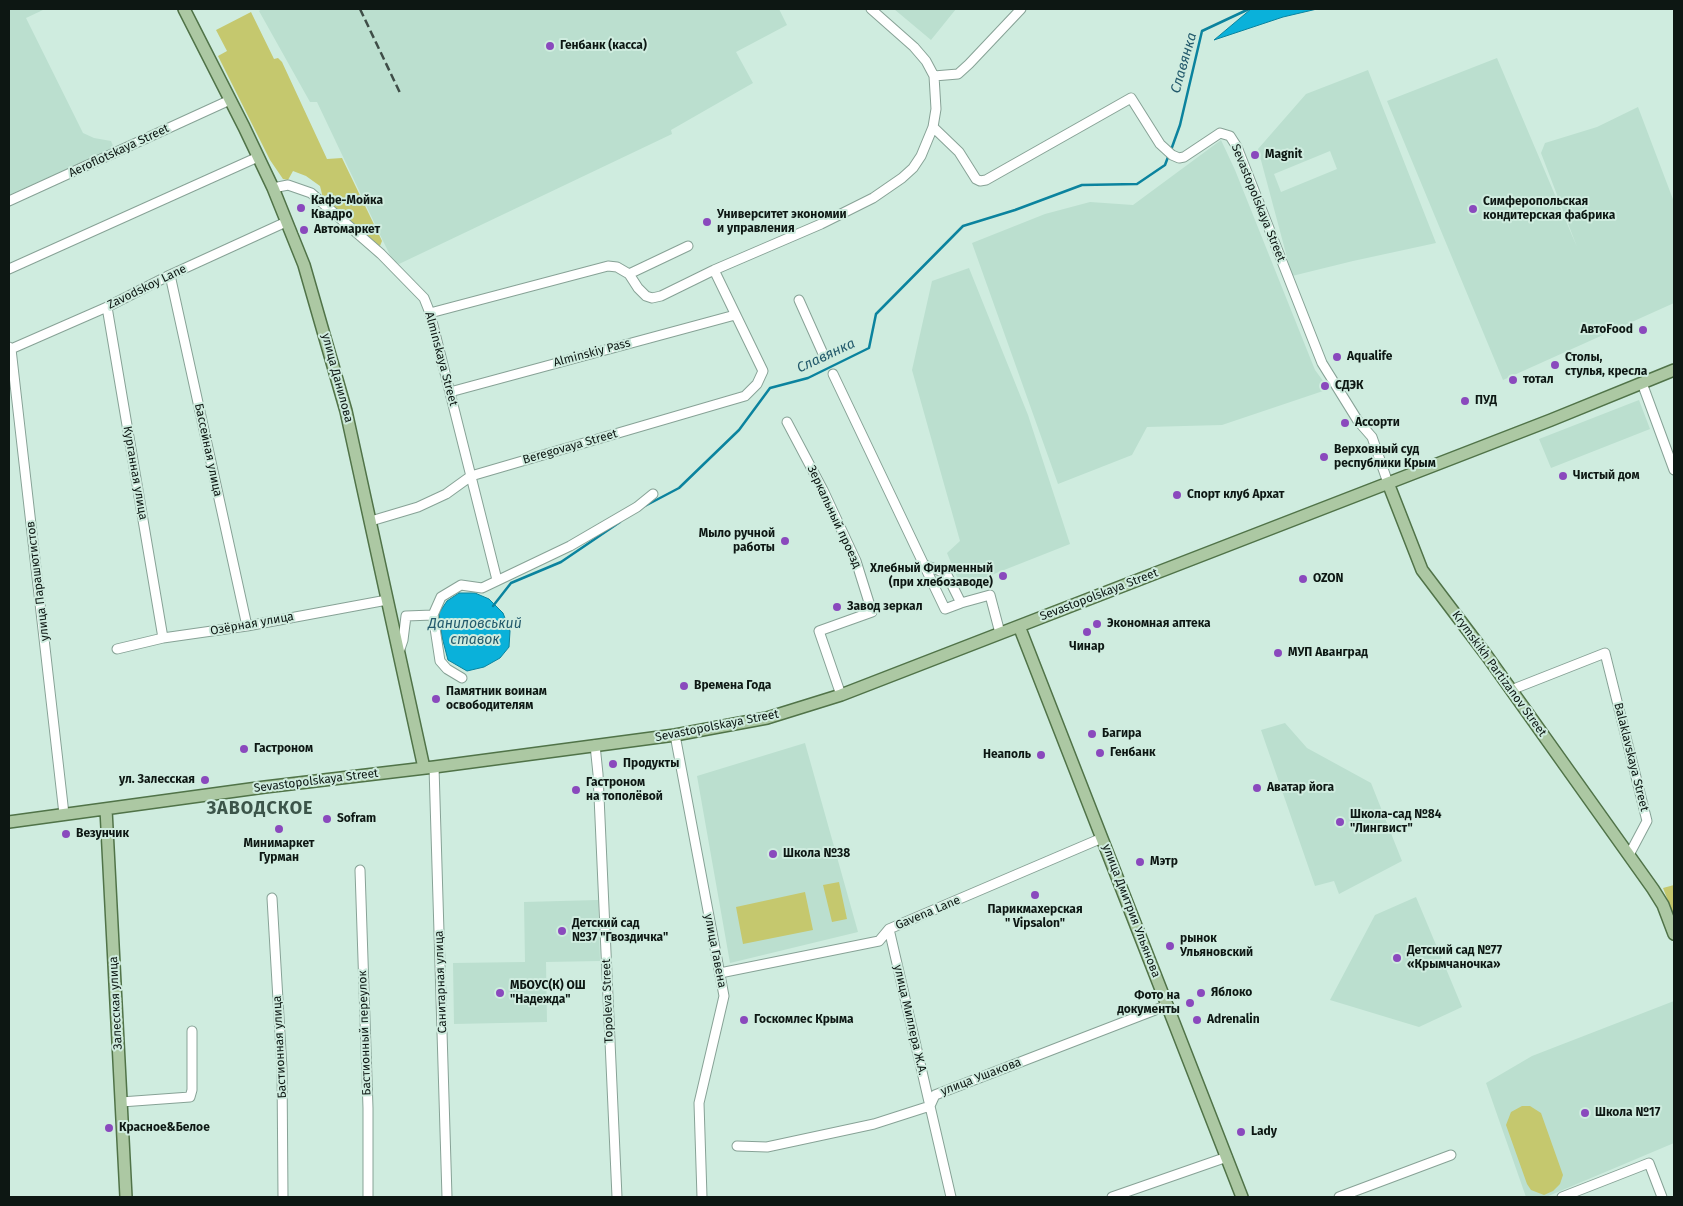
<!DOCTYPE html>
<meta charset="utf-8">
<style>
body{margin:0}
#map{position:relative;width:1683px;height:1206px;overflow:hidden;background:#cfecdf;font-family:"Fira Sans",sans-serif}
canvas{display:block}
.frame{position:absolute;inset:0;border:10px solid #0d1713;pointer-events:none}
</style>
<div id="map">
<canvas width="1683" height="1206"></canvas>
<div class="frame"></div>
</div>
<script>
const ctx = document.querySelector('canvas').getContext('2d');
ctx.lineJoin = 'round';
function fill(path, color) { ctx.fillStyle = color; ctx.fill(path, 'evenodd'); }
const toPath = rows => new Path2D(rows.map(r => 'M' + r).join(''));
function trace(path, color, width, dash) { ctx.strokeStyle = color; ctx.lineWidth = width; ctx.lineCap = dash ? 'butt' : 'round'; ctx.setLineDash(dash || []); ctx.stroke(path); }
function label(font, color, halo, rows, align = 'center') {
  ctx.font = font + ' "Fira Sans",sans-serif'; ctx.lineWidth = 4; ctx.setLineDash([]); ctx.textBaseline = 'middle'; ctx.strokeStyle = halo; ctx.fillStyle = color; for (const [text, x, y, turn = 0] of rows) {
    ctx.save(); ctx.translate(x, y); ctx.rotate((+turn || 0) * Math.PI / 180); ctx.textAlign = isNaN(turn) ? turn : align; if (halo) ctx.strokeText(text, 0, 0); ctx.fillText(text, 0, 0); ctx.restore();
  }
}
fill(toPath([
 [9,9,45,9,26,18,83,133,94,138,111,141,114,148,9,195],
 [262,9,779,9,787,25,736,52,753,83,671,130,672,134,399,264,392,259,383,241,317,102,310,102,259,11],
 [894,9,956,9,931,40],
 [1497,58,1577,247,1541,153,1545,143,1597,127,1638,107,1674,202,1674,303,1503,380,1387,101],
 [1368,70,1436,243,1353,261,1292,276,1258,149,1306,94],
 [1330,151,1337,169,1281,192,1274,174],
 [1221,140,1235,170,1315,370,1329,389,1222,425,1147,427,1132,455,1058,484,972,243,1045,214,1090,202,1133,205],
 [969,268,1028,415,1070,544,961,587,947,553,960,541,912,370,932,281],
 [1639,400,1650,429,1551,468,1539,439],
 [1285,723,1307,748,1371,783,1402,861,1339,894,1334,881,1315,886,1261,730],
 [805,743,858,932,730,963,697,776],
 [1416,897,1462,1007,1419,1027,1330,1000,1375,915],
 [598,900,600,961,546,962,547,1022,454,1024,453,963,525,962,524,902],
 [1674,1001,1674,1143,1546,1197,1526,1197,1486,1083,1532,1056]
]), '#bbdfcf');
fill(toPath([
 [251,12,274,59,278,58,282,62,327,159,342,158,382,241,380,246,367,239,324,202,320,186,306,176,293,171,288,180,283,179,270,160,218,56,227,51,216,30],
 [839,882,847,919,832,922,823,885],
 [1674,885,1674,916,1663,888],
 [805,892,813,930,743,944,736,907],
 [1522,1106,1530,1106,1541,1113,1563,1175,1560,1184,1553,1191,1544,1195,1531,1190,1527,1184,1506,1125,1511,1112]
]), '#c5c86e');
const water = toPath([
 [1251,9,1317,9,1283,17,1214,40,1251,9],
 [459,593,475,593,489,599,503,613,510,631,509,647,500,658,484,667,467,671,448,660,442,637,439,613,447,601,459,593]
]);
fill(water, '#0ab1da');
trace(water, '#0b839e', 1);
trace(toPath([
 [1171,150,1180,125,1202,31,1249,9],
 [641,508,679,488,739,430,770,388,808,378,869,348,876,314,963,226,1015,210,1082,185,1137,184,1165,165,1168,157],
 [493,606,511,583,561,562,620,522]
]), '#0b839e', 2.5);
const minor = toPath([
 [934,76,958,74,969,64,1021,9],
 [933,127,959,152,976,179,980,181,986,180,1131,98,1160,144,1172,155,1179,158,1184,157,1220,133,1230,136,1237,147,1322,363,1358,421,1372,437,1388,483],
 [273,188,288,185,311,193,381,254,424,298,430,313,497,580],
 [9,201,230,100],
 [688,246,629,274,638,288,646,296,652,298,661,296,714,270,821,224,873,198,902,178,913,168,921,156,933,127,936,109,934,76,926,61,914,47,871,9],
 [9,269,258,157],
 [170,275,247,626],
 [799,300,824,356],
 [107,307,163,638],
 [430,313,608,266,617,267,629,274],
 [9,347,11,349,107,307,170,275,286,222],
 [11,349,64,814],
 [833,374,924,565,946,573,961,603,990,595,1000,633],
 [1642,383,1674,470],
 [450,392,735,315],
 [787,422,823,490,856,561,872,612,819,631,841,695],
 [371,521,418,507,446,494,471,476,745,396,757,384,763,371,714,270],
 [924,565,945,609,961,603],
 [433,615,441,597,461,585,482,588,570,546,637,507,653,494],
 [117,649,163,638,247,626,387,600],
 [399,652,403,640,406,616,433,615,440,661,447,669,462,678],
 [1511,690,1605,653,1647,821,1629,855],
 [675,735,724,996,699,1103,702,1197],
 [595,745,598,774,617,1197],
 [434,767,447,1197],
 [360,870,368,1108,368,1197],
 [272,898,282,1068,283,1197],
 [889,929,951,1197],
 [720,973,879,941,889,929,1102,838],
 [121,1102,190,1097,192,1090,192,1031],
 [737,1146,767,1147,874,1124,930,1106,935,1095,1168,1005],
 [1112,1197,1227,1157],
 [1339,1197,1451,1155],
 [1562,1197,1649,1163,1662,1197]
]);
const major = toPath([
 [184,9,244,127,273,188,304,265,346,411,424,768],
 [1388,483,1422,570,1487,656,1653,889,1663,905,1674,934],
 [1019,626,1242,1197],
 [106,809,126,1197],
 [9,822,265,787,434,767,675,735,767,718,841,695,1551,420,1674,370]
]);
trace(minor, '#87a296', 11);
trace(major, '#507348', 14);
trace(minor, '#fff', 9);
trace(major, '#acc8a3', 11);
trace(toPath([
 [360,9,401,95]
]), '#3f4e48', 2.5, [8, 4]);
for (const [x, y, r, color] of [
 [550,46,5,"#8a49bd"],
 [1255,155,5,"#8a49bd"],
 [301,208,5,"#8a49bd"],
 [1473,209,5,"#8a49bd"],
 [707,222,5,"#8a49bd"],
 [304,230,5,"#8a49bd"],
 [1643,330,5,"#8a49bd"],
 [1337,357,5,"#8a49bd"],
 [1555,365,5,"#8a49bd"],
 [1513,380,5,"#8a49bd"],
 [1325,386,5,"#8a49bd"],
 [1465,401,5,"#8a49bd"],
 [1345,423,5,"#8a49bd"],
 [1324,457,5,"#8a49bd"],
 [1563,476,5,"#8a49bd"],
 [1177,495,5,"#8a49bd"],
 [785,541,5,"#8a49bd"],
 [1003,576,5,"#8a49bd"],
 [1303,579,5,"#8a49bd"],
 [837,607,5,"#8a49bd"],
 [1097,624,5,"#8a49bd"],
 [1087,632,5,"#8a49bd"],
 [1278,653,5,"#8a49bd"],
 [684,686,5,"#8a49bd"],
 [436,699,5,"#8a49bd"],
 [1092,734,5,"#8a49bd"],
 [244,749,5,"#8a49bd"],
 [1100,753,5,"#8a49bd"],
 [1041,755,5,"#8a49bd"],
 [613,764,5,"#8a49bd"],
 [205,780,5,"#8a49bd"],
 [1257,788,5,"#8a49bd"],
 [576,790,5,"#8a49bd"],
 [327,819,5,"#8a49bd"],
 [1340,822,5,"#8a49bd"],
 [279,829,5,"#8a49bd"],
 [66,834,5,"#8a49bd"],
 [773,854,5,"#8a49bd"],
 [1140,862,5,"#8a49bd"],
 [1035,895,5,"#8a49bd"],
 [562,931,5,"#8a49bd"],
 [1170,946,5,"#8a49bd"],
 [1397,958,5,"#8a49bd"],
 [500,993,5,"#8a49bd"],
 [1201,993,5,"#8a49bd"],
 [1190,1003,5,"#8a49bd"],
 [744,1020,5,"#8a49bd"],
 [1197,1020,5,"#8a49bd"],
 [1585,1113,5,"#8a49bd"],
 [109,1128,5,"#8a49bd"],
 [1241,1132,5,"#8a49bd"]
]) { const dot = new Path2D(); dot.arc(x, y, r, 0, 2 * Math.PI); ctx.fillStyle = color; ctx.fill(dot); trace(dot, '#cfecdf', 2); }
label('bold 12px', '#0d1713', '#cfecdf', [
 ["Генбанк (касса)",560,46],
 ["Magnit",1265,155],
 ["Кафе-Мойка",311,201],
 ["Квадро",311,215],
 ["Симферопольская",1483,202],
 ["кондитерская фабрика",1483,216],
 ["Университет экономии",717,215],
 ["и управления",717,229],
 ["Автомаркет",314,230],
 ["АвтоFood",1633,330,"right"],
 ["Aqualife",1347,357],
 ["Столы,",1565,358],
 ["стулья, кресла",1565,372],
 ["тотал",1523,380],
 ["СДЭК",1335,386],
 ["ПУД",1475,401],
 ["Ассорти",1355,423],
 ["Верховный суд",1334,450],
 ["республики Крым",1334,464],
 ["Чистый дом",1573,476],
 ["Спорт клуб Архат",1187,495],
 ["Мыло ручной",775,534,"right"],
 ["работы",775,548,"right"],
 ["Хлебный Фирменный",993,569,"right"],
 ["(при хлебозаводе)",993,583,"right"],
 ["OZON",1313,579],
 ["Завод зеркал",847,607],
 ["Экономная аптека",1107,624],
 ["Чинар",1087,647,"center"],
 ["МУП Аванград",1288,653],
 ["Времена Года",694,686],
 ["Памятник воинам",446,692],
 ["освободителям",446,706],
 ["Багира",1102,734],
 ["Гастроном",254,749],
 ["Генбанк",1110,753],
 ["Неаполь",1031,755,"right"],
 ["Продукты",623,764],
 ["ул. Залесская",195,780,"right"],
 ["Гастроном",586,783],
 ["на тополёвой",586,797],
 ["Аватар йога",1267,788],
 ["Школа-сад №84",1350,815],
 ["\"Лингвист\"",1350,829],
 ["Sofram",337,819],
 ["Везунчик",76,834],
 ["Минимаркет",279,844,"center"],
 ["Гурман",279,858,"center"],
 ["Школа №38",783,854],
 ["Мэтр",1150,862],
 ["Парикмахерская",1035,910,"center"],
 ["\" Vipsalon\"",1035,924,"center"],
 ["Детский сад",572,924],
 ["№37 \"Гвоздичка\"",572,938],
 ["рынок",1180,939],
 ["Ульяновский",1180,953],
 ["Детский сад №77",1407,951],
 ["«Крымчаночка»",1407,965],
 ["МБОУС(К) ОШ",510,986],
 ["\"Надежда\"",510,1000],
 ["Яблоко",1211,993],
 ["Фото на",1180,996,"right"],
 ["документы",1180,1010,"right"],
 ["Госкомлес Крыма",754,1020],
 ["Adrenalin",1207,1020],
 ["Школа №17",1595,1113],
 ["Красное&Белое",119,1128],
 ["Lady",1251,1132]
], 'left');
label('12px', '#0d1713', '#cfecdf', [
 ["Aeroflotskaya Street",119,151,-25],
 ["Sevastopolskaya Street",1258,203,68],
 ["Zavodskoy Lane",147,287,-26],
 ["Alminskiy Pass",592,353,-15],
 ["Alminskaya Street",441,359,75],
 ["улица Данилова",337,378,75],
 ["Beregovaya Street",570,447,-16],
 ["Бассейная улица",208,450,78],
 ["Курганная улица",135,473,80],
 ["Зеркальный проезд",834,517,65],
 ["улица Парашютистов",38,581,-97],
 ["Sevastopolskaya Street",1099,595,-21],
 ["Озёрная улица",252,624,-10],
 ["Krymskikh Partizanov Street",1499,674,54],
 ["Sevastopolskaya Street",717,726,-11],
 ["Balaklavskaya Street",1631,757,76],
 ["Sevastopolskaya Street",316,781,-7],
 ["улица Дмитрия Ульянова",1131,911,69],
 ["Gavena Lane",928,913,-23],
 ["улица Гавена",715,951,79],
 ["Санитарная улица",441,982,-92],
 ["Topoleva Street",608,1001,-92],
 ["Залесская улица",116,1003,-93],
 ["улица Миллера Ж.А.",910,1020,77],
 ["Бастионный переулок",365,1033,-92],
 ["Бастионная улица",280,1047,-93],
 ["улица Ушакова",981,1077,-21]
]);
label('italic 14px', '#235a6c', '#cfecdf', [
 ["Славянка",1184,63,-74],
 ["Славянка",826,356,-25],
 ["Даниловський",475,624],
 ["ставок",475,640]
]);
ctx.letterSpacing = '1px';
label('bold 18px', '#3c554a', '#cfecdf', [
 ["ЗАВОДСКОЕ",260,809]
]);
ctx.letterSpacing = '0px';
</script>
